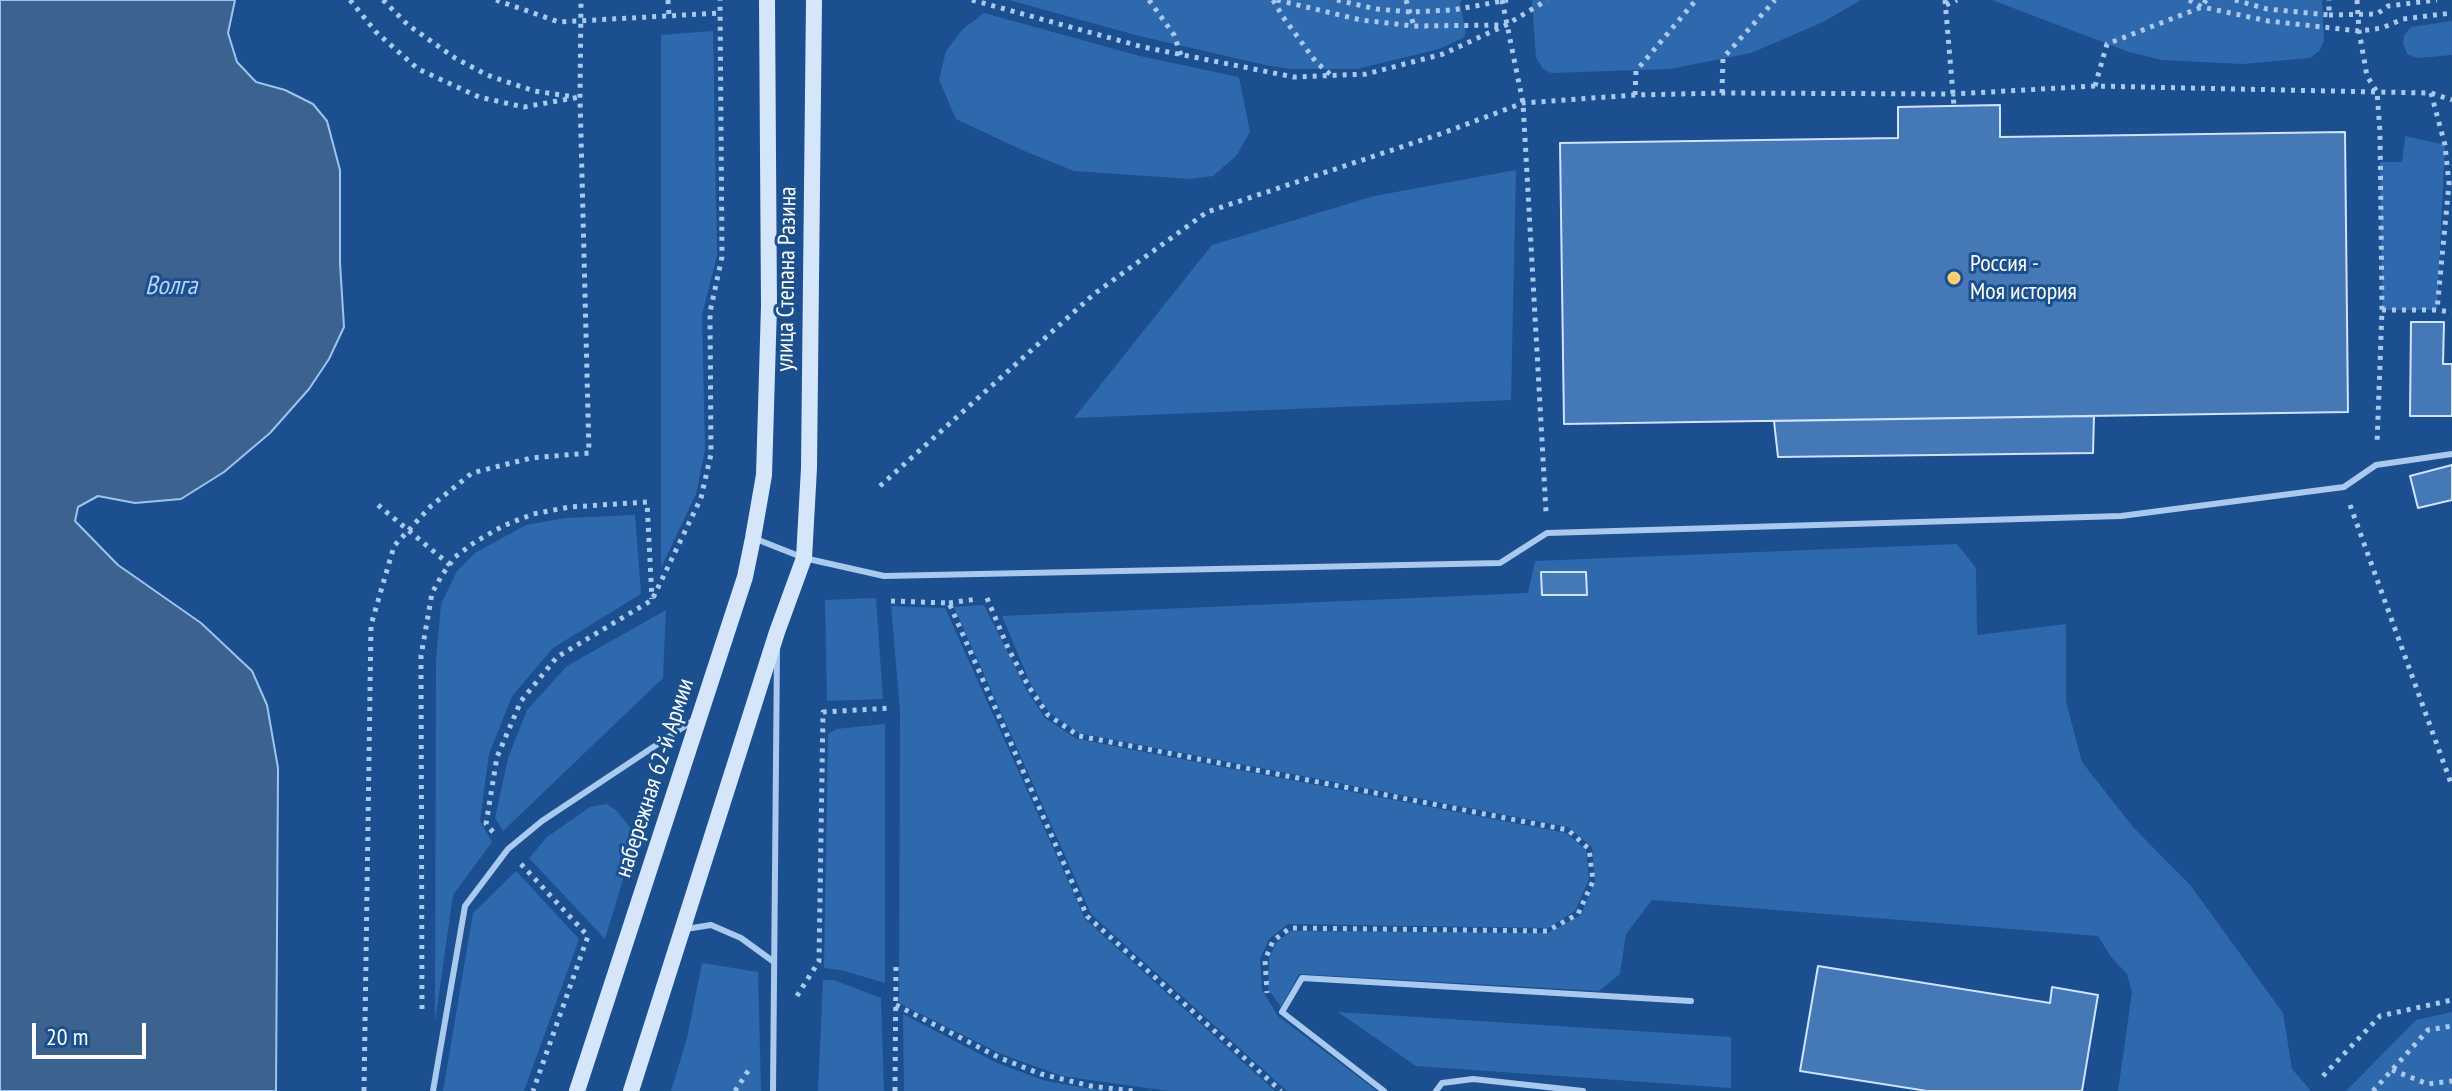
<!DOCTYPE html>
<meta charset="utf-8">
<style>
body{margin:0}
#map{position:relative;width:2452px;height:1091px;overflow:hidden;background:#1b4f8f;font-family:"PT Sans Narrow",sans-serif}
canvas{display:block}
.scale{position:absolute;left:32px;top:1023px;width:114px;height:36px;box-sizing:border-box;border:4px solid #fff;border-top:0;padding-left:10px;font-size:24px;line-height:28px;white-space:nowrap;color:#fff;-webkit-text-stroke:6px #1b4f8f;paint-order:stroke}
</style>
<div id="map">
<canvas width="2452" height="1091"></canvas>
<div class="scale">20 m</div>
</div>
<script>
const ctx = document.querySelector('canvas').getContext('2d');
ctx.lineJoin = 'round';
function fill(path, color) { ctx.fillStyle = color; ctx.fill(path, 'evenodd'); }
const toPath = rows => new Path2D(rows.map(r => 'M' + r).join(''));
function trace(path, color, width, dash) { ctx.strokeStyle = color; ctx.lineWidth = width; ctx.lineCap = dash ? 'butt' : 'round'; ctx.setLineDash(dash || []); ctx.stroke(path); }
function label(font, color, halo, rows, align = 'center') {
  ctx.font = font + ' "PT Sans Narrow",sans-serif'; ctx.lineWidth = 6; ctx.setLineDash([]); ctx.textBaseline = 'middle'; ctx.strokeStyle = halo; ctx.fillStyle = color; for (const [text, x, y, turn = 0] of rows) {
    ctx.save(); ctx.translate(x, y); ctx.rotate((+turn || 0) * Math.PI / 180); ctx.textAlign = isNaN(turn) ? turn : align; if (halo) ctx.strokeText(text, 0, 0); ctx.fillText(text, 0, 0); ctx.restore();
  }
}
fill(toPath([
 [1009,0,1462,0,1460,3,1466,33,1463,38,1439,49,1357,69,1292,69,1270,66,1139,36],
 [1532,0,1861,0,1823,22,1751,53,1670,69,1551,73,1542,68,1536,57],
 [1992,0,2322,0,2324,41,2319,51,2310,58,2243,64,2162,60,2129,52],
 [984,13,1140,56,1239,77,1250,132,1236,156,1213,176,1190,179,1074,171,1022,150,956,119,939,80,946,51,963,29],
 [2452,21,2452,55,2418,58,2407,54,2403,44,2404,35,2411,27],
 [713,31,717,255,702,315,705,450,696,494,661,568,661,35],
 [2405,136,2445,145,2437,310,2382,310,2380,162,2402,162],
 [1516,170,1511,400,1074,418,1212,245,1374,196],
 [635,515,641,594,553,648,512,696,489,754,480,821,492,842,453,895,435,1022,436,659,441,604,457,571,475,553,526,525,565,518],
 [1957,544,1976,568,1977,635,2066,624,2066,702,2082,762,2133,827,2191,886,2283,1013,2292,1069,2311,1091,2118,1091,2132,992,2127,974,2111,957,2098,936,1652,900,1626,934,1620,974,1599,991,1299,974,1281,1007,1268,989,1269,959,1276,943,1291,931,1548,933,1581,915,1595,881,1592,847,1568,827,1079,733,1049,712,1031,685,1002,616,1528,593,1535,561],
 [876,598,883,699,827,701,825,600],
 [984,605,1026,689,1045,718,1077,739,1566,833,1586,850,1589,879,1575,911,1548,928,1288,924,1269,939,1260,959,1262,990,1278,1016,1377,1091,1287,1091,1091,914,954,607],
 [891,606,945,608,1085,919,1275,1091,1168,1091,1062,1076,1001,1054,899,1003,900,710],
 [666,610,663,678,503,831,495,818,508,758,527,710,567,666],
 [885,724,885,983,841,970,824,968,828,734,836,729],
 [607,804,618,812,632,830,632,850,605,939,529,858,547,837,590,807],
 [516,871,579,939,524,1091,443,1091,473,913],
 [702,963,758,972,761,1091,671,1091,687,1038],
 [823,980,834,980,881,998,884,1091,818,1091],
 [1338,1012,1731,1037,1731,1088,1416,1066],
 [2452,1012,2452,1091,2346,1091,2416,1020],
 [903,1014,997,1063,1046,1081,1104,1091,904,1091]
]), '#2e69ad');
const water = toPath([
 [0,0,235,0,228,33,237,62,256,82,285,90,313,104,327,121,340,170,340,263,344,327,329,359,309,389,270,433,224,472,181,499,135,503,98,496,78,507,75,521,118,565,201,623,252,671,267,705,278,768,276,1091,0,1091,0,0]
]);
fill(water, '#3c6290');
trace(water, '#9cc4f0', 2);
const building = toPath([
 [2000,105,2000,137,2345,132,2348,412,1564,424,1560,143,1898,138,1898,107,2000,105],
 [2411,322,2444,322,2443,364,2452,364,2452,416,2410,416,2411,322],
 [2094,416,2093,453,1778,457,1774,421,2094,416],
 [2452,465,2452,500,2418,508,2410,476,2452,465],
 [1541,572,1586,572,1587,595,1542,595,1541,572],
 [1818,966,2050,1003,2052,987,2098,995,2082,1091,1927,1091,1800,1071,1818,966]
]);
fill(building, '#4478b7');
trace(building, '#cfe3fa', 2);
trace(toPath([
 [350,0,376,32,418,69,479,97,524,107,580,97],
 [383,0,408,25,455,58,487,75,534,91,575,97],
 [496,0,559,22,720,13],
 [668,0,669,16],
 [972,0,1143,47,1294,77,1366,74,1443,54,1506,25,1547,0],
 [1149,0,1174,35,1181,55],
 [1273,0,1283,17,1316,62,1331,75],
 [1277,0,1361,20,1414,26,1501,25],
 [1337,0,1376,9,1410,12,1453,10,1508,0],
 [1406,0,1414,26],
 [1502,0,1523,103,1546,512],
 [1945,0,1954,106],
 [2189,0,2202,7,2268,21,2359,31,2382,28,2403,19,2452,13],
 [2235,0,2267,9,2329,15,2329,0],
 [2357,0,2359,31,2367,76,2377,92,2431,93,2452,100],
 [1946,5,1957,0],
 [2329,15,2377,14,2388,6,2437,0],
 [2095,86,2107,44,2202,7,2206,0],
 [1722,93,1723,58,1775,0],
 [2431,93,2445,145,2449,184,2437,310],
 [1635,95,1636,71,1696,0],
 [2382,310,2437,310,2452,312],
 [880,486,1094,294,1207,212,1443,133,1523,103,1635,95,1722,93,1954,94,2095,86,2377,92,2380,132,2382,310,2377,444],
 [378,505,450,565],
 [2350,505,2452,786],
 [987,598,1008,648,1029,687,1048,715,1079,736,1568,830,1589,849,1593,881,1578,914,1547,931,1290,928,1273,941,1265,960,1267,993],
 [891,601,949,603,1087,916,1281,1091],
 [949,603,977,599],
 [493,832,486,824,497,757,521,701,557,657,652,600,701,498,711,454,710,312,722,257,720,0],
 [521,864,588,936,533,1091],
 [797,996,819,961,823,712,892,708],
 [896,1005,1000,1058,1041,1074,1091,1086,1133,1091],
 [422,1009,421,656,432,593,442,575,455,557,475,542,503,526,533,514,570,507,647,502,652,599],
 [2392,1070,2428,1084,2452,1081],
 [2323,1076,2380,1016,2452,1000],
 [364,1091,371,625,394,546,431,506,472,473,531,458,589,453,580,97,581,0],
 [735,1091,750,1068],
 [895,1091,896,963],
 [2373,1091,2428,1030,2452,1026]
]), '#a9c9ee', 5, [4, 6]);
trace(toPath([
 [756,539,804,558,884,576,1500,563,1547,533,2121,516,2344,487,2376,465,2452,454],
 [686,929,711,925,741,938,774,962],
 [433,1091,465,906,508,849,542,821,694,720],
 [773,1091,777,651],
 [1384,1091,1282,1012,1302,978,1691,1001],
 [1436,1091,1442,1083,1473,1079,1583,1091]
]), '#a9c9ee', 6);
trace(toPath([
 [577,1091,745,577,753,538,764,475,769,306,767,0],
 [631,1091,777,632,804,558,809,468,814,0]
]), '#d6e6fa', 16);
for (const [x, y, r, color] of [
 [1954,278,8,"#ffd166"]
]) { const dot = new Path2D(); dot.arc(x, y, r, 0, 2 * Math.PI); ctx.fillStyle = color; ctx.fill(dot); trace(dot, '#1b4f8f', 3); }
label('24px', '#fff', '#1b4f8f', [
 ["Россия -",1970,264],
 ["Моя история",1970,292]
], 'left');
label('24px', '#fff', '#1b4f8f', [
 ["улица Степана Разина",787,279,-89],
 ["набережная 62-й Армии",655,778,-72]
]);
label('italic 26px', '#b5d3f5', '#1b4f8f', [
 ["Волга",171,287]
]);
</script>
